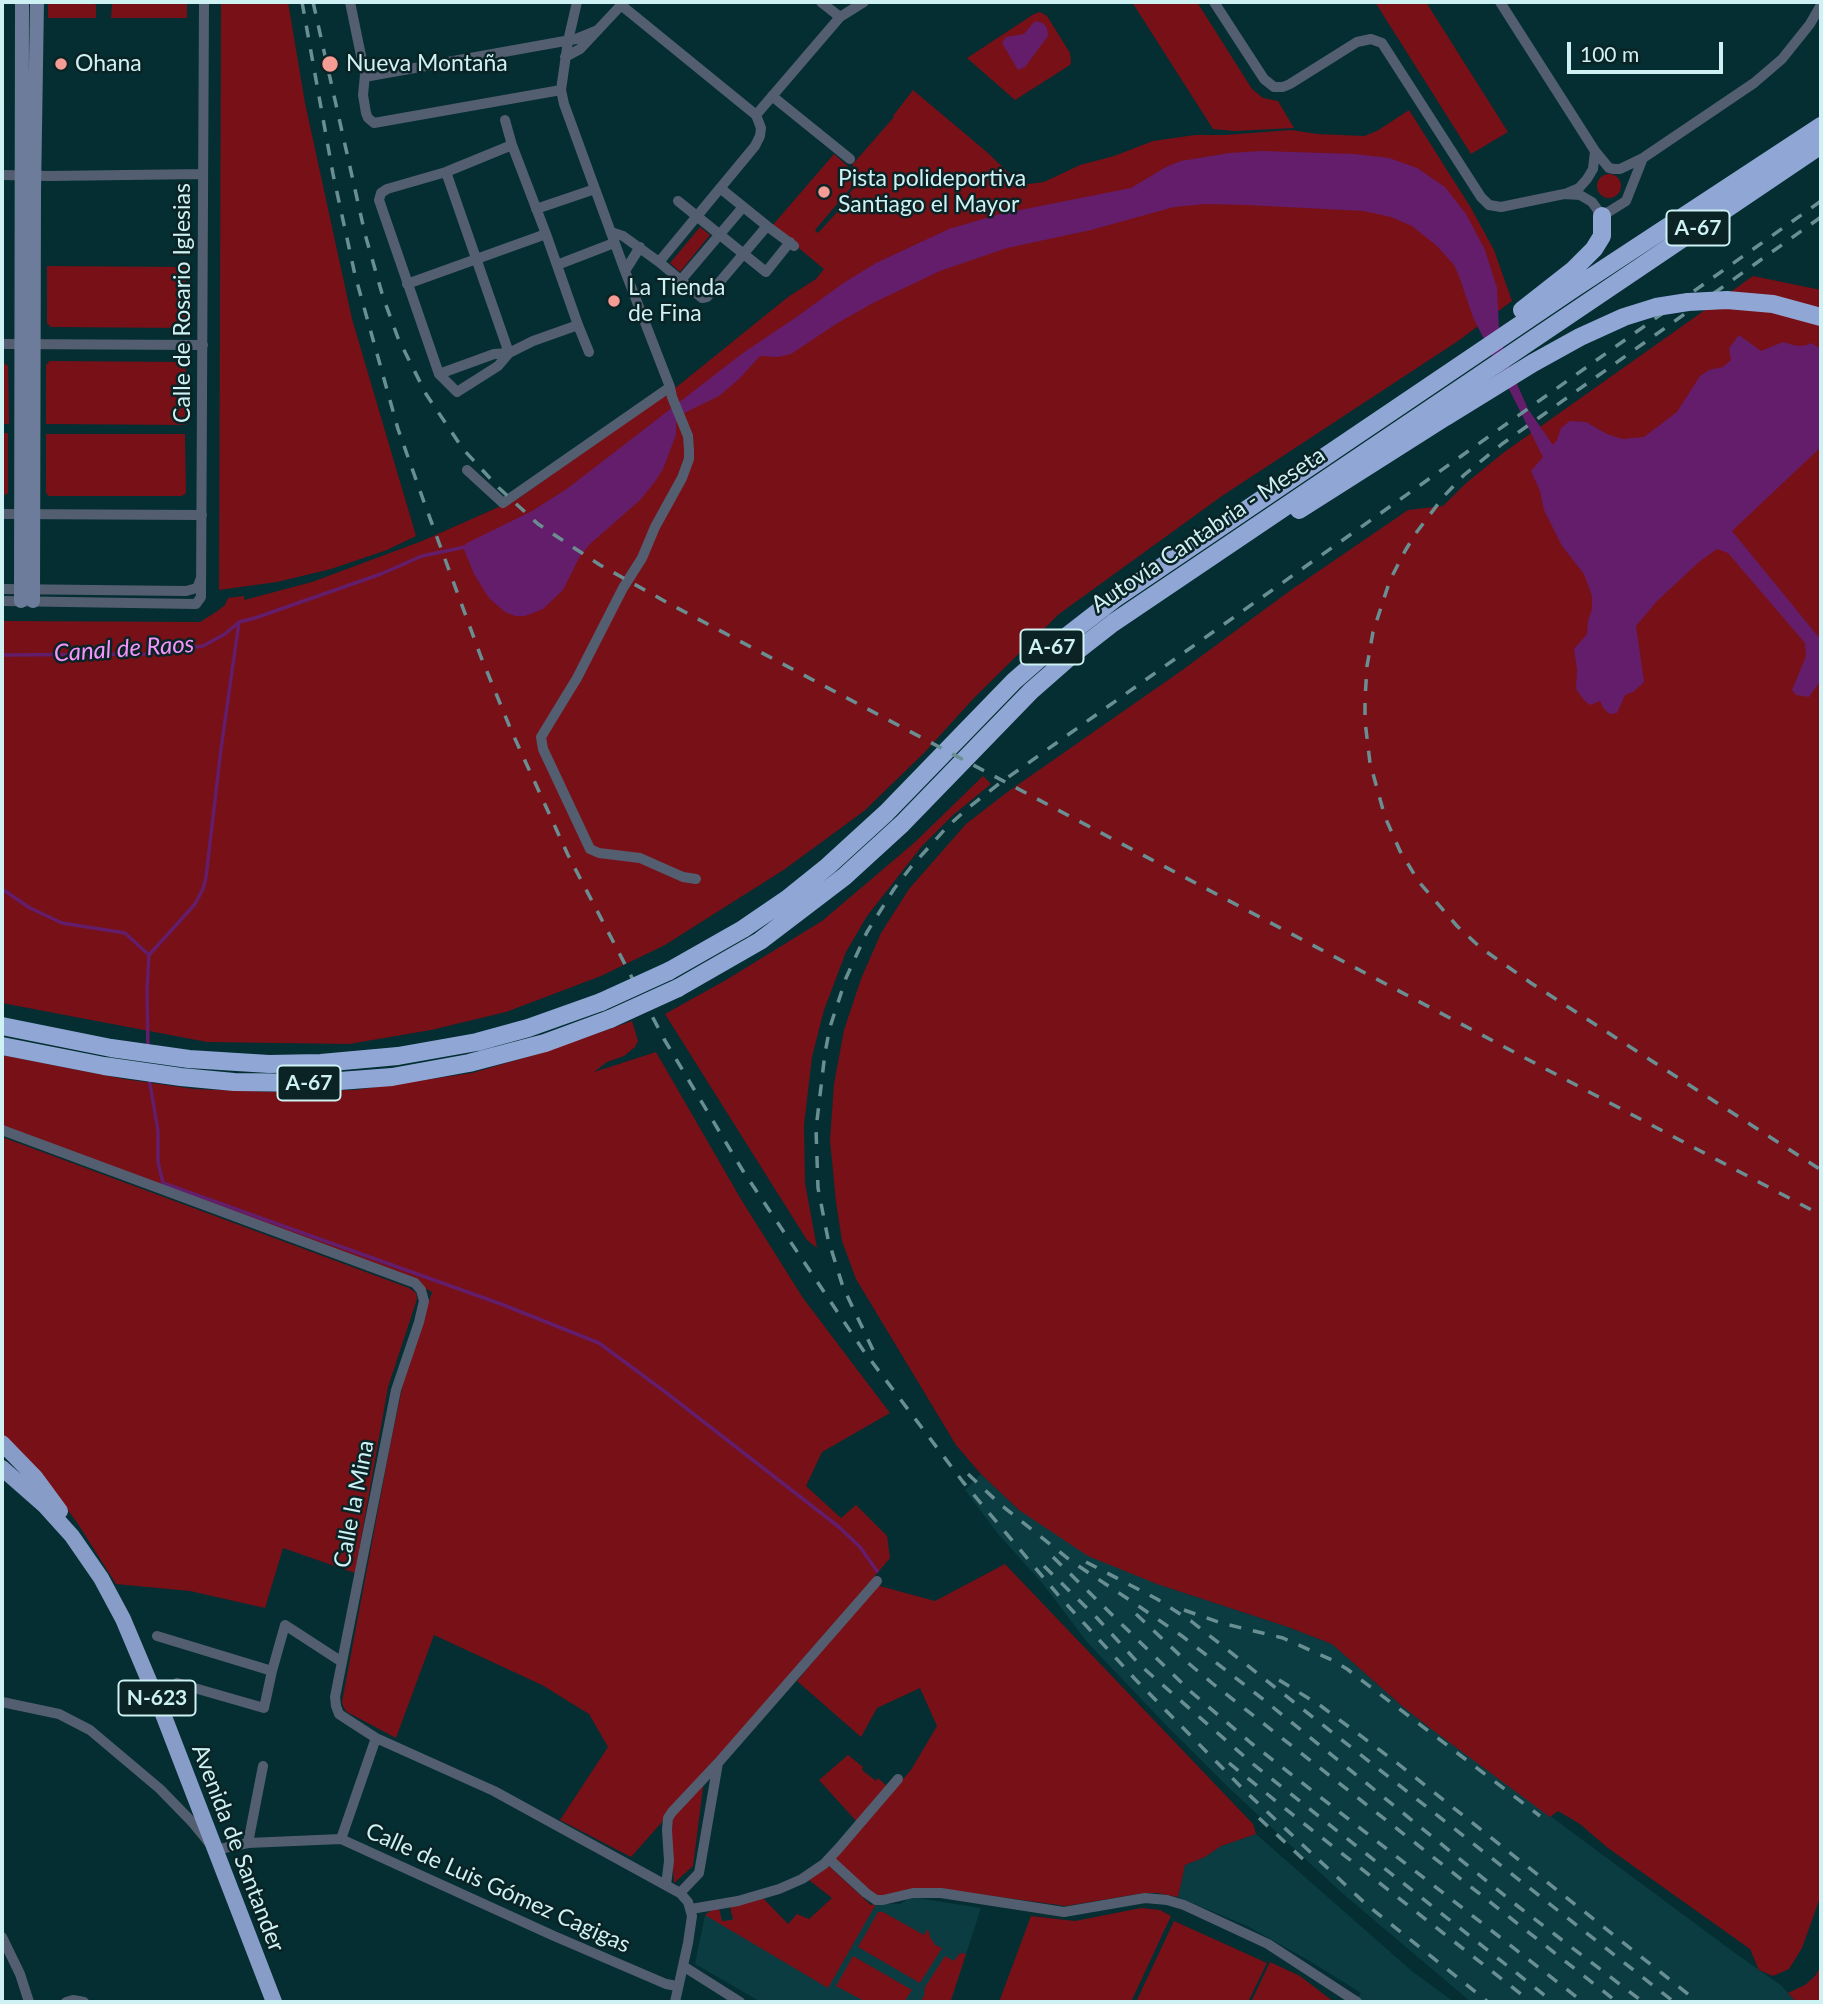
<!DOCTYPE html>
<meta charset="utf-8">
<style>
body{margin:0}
#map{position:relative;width:1823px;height:2004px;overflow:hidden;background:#042e32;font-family:Lato,sans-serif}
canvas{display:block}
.frame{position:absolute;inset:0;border:4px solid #cef1f4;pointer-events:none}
.scale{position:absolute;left:1567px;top:42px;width:156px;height:32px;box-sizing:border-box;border:4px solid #cef1f4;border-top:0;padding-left:9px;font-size:21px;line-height:24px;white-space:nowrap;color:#cef1f4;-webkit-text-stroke:5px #0b2325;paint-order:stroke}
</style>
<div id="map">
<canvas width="1823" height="2004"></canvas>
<div class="frame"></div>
<div class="scale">100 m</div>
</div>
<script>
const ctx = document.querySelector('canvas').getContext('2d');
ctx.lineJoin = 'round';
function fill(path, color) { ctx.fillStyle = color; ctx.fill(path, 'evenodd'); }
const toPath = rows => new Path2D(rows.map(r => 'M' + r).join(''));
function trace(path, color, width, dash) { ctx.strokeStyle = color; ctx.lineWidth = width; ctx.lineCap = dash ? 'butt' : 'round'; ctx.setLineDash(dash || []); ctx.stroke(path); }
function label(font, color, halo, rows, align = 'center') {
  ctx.font = font + ' Lato,sans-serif'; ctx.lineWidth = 5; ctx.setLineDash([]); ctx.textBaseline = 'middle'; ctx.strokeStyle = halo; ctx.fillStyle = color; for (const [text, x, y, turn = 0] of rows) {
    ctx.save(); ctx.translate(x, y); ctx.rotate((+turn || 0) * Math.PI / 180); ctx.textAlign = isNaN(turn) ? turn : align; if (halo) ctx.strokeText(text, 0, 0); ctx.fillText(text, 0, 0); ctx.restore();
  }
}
fill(toPath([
 [981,1474,1019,1510,1157,1584,1288,1627,1332,1644,1402,1706,1735,1953,1782,1986,1796,2002,1471,2002,1342,1893,1229,1788,1163,1722,1087,1642,1043,1584,998,1534,965,1490],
 [1256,1834,1413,1972,1454,2002,1355,2002,1361,1993,1308,1960,1247,1926,1178,1897,1185,1865,1205,1857,1221,1846],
 [911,1897,981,1908,951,2000,956,2002,761,2002,695,1964,705,1915,708,1912,719,1908,722,1921,734,1919,778,1958,873,1904,900,1904]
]), '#0a3c41');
fill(toPath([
 [48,2,92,2,96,5,96,18,48,18],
 [114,2,187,2,187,18,111,18,112,5],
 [221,2,288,2,305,103,352,319,416,536,387,550,331,569,277,582,219,590],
 [1132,2,1197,2,1252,89,1263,98,1278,101,1294,128,1235,131,1213,129],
 [1375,2,1426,2,1508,132,1471,154],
 [1040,12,1047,16,1070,53,1071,62,1070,65,1015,100,967,58,1034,14],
 [913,90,988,153,1021,185,1044,182,1080,165,1114,156,1153,141,1195,135,1225,135,1291,130,1317,134,1364,136,1377,131,1409,110,1471,208,1494,250,1512,301,1458,341,1222,496,1059,614,974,698,924,753,864,811,785,869,665,945,601,976,506,1012,431,1030,349,1044,207,1042,2,1003,2,621,200,622,216,612,225,605,228,598,244,596,244,600,312,582,422,541,519,498,679,385,788,297,816,279,824,269,772,226,834,154,860,177,815,230,818,233,850,198,848,195,862,178,852,165,894,117,893,116],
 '1597 186a12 12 0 1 1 24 0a12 12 0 1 1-24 0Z',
 [700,227,710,235,680,272,670,263],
 [47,266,186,267,186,324,182,328,51,327,47,323],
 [1753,276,1821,290,1821,1895,1802,1948,1789,1969,1773,1976,1759,1970,1750,1949,1608,1848,1580,1824,1558,1811,1550,1817,1430,1728,1402,1706,1332,1644,1288,1627,1157,1584,1088,1556,1019,1510,981,1474,956,1445,856,1279,842,1241,836,1202,830,1140,834,1084,844,1030,861,979,881,933,909,889,966,824,1006,793,1181,671,1291,590,1408,510,1443,506,1465,484,1503,453],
 [50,361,183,362,186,366,185,425,46,424,46,365],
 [2,362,8,366,9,424,2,424],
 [2,433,8,433,8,493,5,495,2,495],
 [46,434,185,434,186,493,182,496,49,496,46,493],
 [983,776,991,784,952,816,922,846,867,916,846,952,824,1010,812,1057,804,1125,805,1183,817,1248,807,1240,665,1014,726,980,822,921,914,843],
 [632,1021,638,1041,635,1047,624,1056,607,1062,594,1072,656,1052,742,1201,803,1298,890,1413,822,1452,806,1486,841,1518,856,1505,887,1536,890,1558,791,1676,631,1857,560,1820,608,1747,589,1714,542,1685,434,1635,396,1738,347,1712,344,1708,342,1702,390,1446,405,1374,432,1292,389,1269,2,1126,2,1055,124,1079,194,1089,274,1092,355,1090,472,1073,544,1052],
 [2,1137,409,1288,416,1293,417,1299,388,1387,355,1573,283,1548,265,1608,190,1591,116,1584,78,1524,38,1469,2,1434],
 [1005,1564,1253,1824,1256,1834,1221,1846,1205,1857,1185,1865,1178,1897,1157,1893,1144,1893,1066,1906,934,1888,877,1896,863,1888,835,1861,836,1857,911,1770,937,1726,920,1688,877,1708,861,1737,797,1681,876,1585,935,1601],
 [848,1755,863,1767,862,1770,876,1781,878,1778,888,1787,858,1823,819,1780],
 [704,1780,693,1866,674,1883,671,1840,673,1819,677,1809],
 [829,1866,871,1905,876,1904,828,1988,705,1915,712,1910,719,1908,722,1921,733,1920,730,1906,763,1898,788,1924,797,1914,809,1919,832,1898,809,1880],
 [1141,1908,1160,1910,1171,1916,1131,2002,999,2002,1031,1916,1075,1921],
 [878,1912,883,1912,924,1935,928,1929,930,1937,935,1945,942,1948,920,1983,858,1947],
 [1174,1921,1267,1963,1248,2002,1136,2002],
 [960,1953,966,1954,951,2000,956,2002,920,2002,924,1996,925,1987,945,1956,954,1961],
 [853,1956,912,1990,904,2002,866,2002,836,1986],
 [1270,1962,1300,1976,1334,2002,1251,2002],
 [1821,1966,1821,2002,1796,2002,1788,1993,1805,1985,1815,1976]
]), '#781017');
fill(toPath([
 [1035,21,1043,23,1047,28,1048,36,1025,67,1018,70,1002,43,1006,37,1024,34],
 [1262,151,1354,154,1389,158,1417,168,1445,187,1466,214,1485,250,1497,288,1499,329,1505,356,1528,409,1553,445,1557,440,1561,428,1570,421,1586,422,1607,434,1622,439,1644,437,1677,412,1700,376,1709,370,1723,367,1731,360,1729,348,1739,335,1761,351,1783,342,1797,346,1807,345,1811,343,1821,349,1821,447,1732,531,1821,640,1821,680,1809,697,1796,695,1792,690,1806,656,1805,643,1728,553,1717,549,1699,562,1657,601,1636,626,1644,682,1633,692,1625,695,1617,713,1610,714,1604,709,1600,701,1590,705,1584,700,1576,689,1577,670,1574,649,1587,634,1588,621,1592,609,1592,596,1584,574,1562,546,1544,510,1540,491,1531,471,1543,457,1473,317,1459,276,1454,265,1437,246,1412,226,1391,217,1364,211,1246,205,1206,204,1174,207,1091,230,1007,248,940,271,873,303,836,324,791,354,778,357,760,356,739,379,719,396,676,417,676,435,663,469,654,483,640,500,590,544,580,556,563,590,543,609,525,616,515,616,505,612,489,598,474,574,463,547,467,543,532,511,568,488,743,353,795,318,845,282,876,263,949,229,1000,214,1131,188,1166,167,1181,161,1229,153]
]), '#641d6a');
trace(toPath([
 [2,655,146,654,203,646,225,634,239,622,255,618,381,574,422,556,465,547],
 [2,889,30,908,62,923,125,933,149,955],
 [148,1049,147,991,149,955,195,904,203,889,206,877,221,749,239,622],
 [149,1078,158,1131,158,1162,163,1183,501,1304,599,1343,664,1391,839,1527,860,1547,877,1571]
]), '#641d6a', 3.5);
trace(toPath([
 [350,2,365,75,363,95,366,113,368,118,374,123,561,90],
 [577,2,568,41,561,90,564,104,625,271,670,387,672,397,688,436,689,450,689,459,682,478,655,527,642,558,623,588,577,678,541,737,543,749,590,849,599,853,640,858,683,877,696,879],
 [821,2,840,17],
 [1214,2,1264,79,1274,87,1283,87,1290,84,1357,42,1371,39,1382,43,1481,197,1489,205,1501,207,1564,194,1580,195,1592,202,1602,216,1626,201,1643,158],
 [1500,2,1595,151,1609,168,1614,169,1620,169,1643,158,1754,83,1782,59,1810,24,1821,5],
 [621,5,756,115,761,128,760,136,755,146,659,262],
 [565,57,580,49,624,2],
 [370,76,576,39,598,30],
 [772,96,850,159],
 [756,115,840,17,864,2],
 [505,120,512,145,546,234,578,325,589,352],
 [512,145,446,172,387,189,381,193,379,200,439,374,457,392,498,366,509,353,533,341,578,325],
 [2,175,49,176,203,174],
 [1567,193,1579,188,1587,179,1593,169,1595,151],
 [678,201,766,272,790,242],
 [536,209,595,189],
 [767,226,794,246],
 [611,232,623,236,659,262,702,298,707,297,767,226,720,188],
 [557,265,614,243],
 [625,271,640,247],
 [681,280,743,207],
 [407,284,546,234],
 [2,344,203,345],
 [439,374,494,354,509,353,446,172],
 [467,470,503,503,670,387],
 [2,514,202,515],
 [2,589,186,591,197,588,201,578],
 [2,601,196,604,201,597,204,2],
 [2,1130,415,1283,421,1290,424,1301,419,1322,396,1390,335,1697,336,1706,339,1714,345,1718,376,1738,494,1791,680,1893,688,1902,692,1916,688,1943,675,2002],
 [157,1636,272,1671],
 [177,1683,264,1708,272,1671,285,1625,342,1662],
 [2,1702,59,1714,90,1730,160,1789,193,1823,215,1850,248,1843,341,1839,554,1936,666,1984,677,1986],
 [341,1839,376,1738],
 [248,1843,263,1766],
 [829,1859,866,1893,876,1900,883,1900,913,1893,941,1893,1064,1912,1145,1898,1167,1900,1184,1905,1268,1944,1357,2002],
 [666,1885,669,1861,667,1830,668,1818,672,1812,718,1763,877,1581],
 [680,1893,699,1873,718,1763],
 [691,1909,738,1901,779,1889,802,1879,824,1864,838,1849,898,1779],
 [2,1937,20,1974,29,2002],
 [683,1966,740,2002],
 [66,2002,73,2000,84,2002]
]), '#545e71', 10);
trace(toPath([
 [21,601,22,2],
 [33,601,34,192,37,2]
]), '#6d7c9a', 14);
trace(toPath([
 [2,1443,35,1477,60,1511],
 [2,1468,44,1505,72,1536,101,1578,123,1619,163,1714,274,2002]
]), '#889cc8', 16);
trace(toPath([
 [1522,310,1573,270,1594,249,1602,236,1602,216],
 [1299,510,1447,416],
 [669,971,743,929,787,899,828,866,886,813,1014,681,1054,646,1117,597,1573,289,1821,126],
 [678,988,760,941,844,877,902,824,1031,691,1072,655,1113,623,1821,145],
 [2,1026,111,1048,189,1059,269,1064,321,1063,398,1056,477,1042,528,1028,601,1002],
 [2,1046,104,1066,181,1077,234,1082,313,1083,392,1077,469,1063,545,1043,610,1019]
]), '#90a7d6', 18);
trace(toPath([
 [302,2,333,174,355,275,398,429,424,502,481,657,511,730,568,855,664,1039,743,1171,863,1350,963,1482,1059,1596,1135,1679,1246,1792,1367,1905,1488,2002],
 [313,2,365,234,383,297,398,338,426,394,463,449,499,488,538,524,600,565,668,603,1821,1215],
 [1821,217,1502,444,1464,475,1444,496,1416,533,1405,551,1390,580,1373,632,1367,666,1365,700,1365,721,1370,763,1385,817,1400,851,1419,882,1457,926,1481,948,1531,983,1821,1170],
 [873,1350,843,1287,828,1239,818,1188,816,1129,825,1053,830,1027,846,978,867,932,894,889,911,867,947,827,968,808,1000,783,1821,201],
 [968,1474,1001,1505,1071,1561,1140,1607,1182,1636,1264,1700,1515,1904,1643,2002],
 [1053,1557,1190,1691,1251,1743,1583,2002],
 [1086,1562,1157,1599,1191,1621,1674,2002],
 [1044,1566,1097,1618,1141,1666,1253,1764,1553,2002],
 [1184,1610,1221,1623,1283,1638,1332,1660,1347,1669,1540,1816],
 [1136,1614,1187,1662,1212,1683,1617,2002],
 [1279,1680,1321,1706,1397,1763,1698,2002],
 [1229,1763,1298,1819,1531,2002],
 [1259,1818,1305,1861]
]), '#698f93', 3.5, [12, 12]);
trace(toPath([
 [1447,416,1533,363,1580,337,1624,317,1656,307,1688,302,1727,300,1773,304,1821,317],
 [601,1002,669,971],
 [610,1019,678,988]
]), '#90a7d6', 18);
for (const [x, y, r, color] of [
 [61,64,7,"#f59c95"],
 [330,64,9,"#f59c95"],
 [824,192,7,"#f59c95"],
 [614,301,7,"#f59c95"]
]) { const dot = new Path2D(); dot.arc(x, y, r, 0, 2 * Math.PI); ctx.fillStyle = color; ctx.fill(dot); trace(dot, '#0b2325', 2.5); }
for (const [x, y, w] of [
 [1698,228,63],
 [1052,647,63],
 [309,1083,63],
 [157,1698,77]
]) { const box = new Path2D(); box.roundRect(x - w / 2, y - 17.5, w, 35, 5); ctx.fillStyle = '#0b2325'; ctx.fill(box); trace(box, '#cef1f4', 2); }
label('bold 21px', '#cef1f4', null, [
 ["A-67",1698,228],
 ["A-67",1052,647],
 ["A-67",309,1083],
 ["N-623",157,1698]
]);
label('23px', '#cef1f4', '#0b2325', [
 ["Ohana",75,64],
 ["Nueva Montaña",346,64],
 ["Pista polideportiva",838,179],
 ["Santiago el Mayor",838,205],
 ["La Tienda",628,288],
 ["de Fina",628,314]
], 'left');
label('23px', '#cef1f4', '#0b2325', [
 ["Calle de Rosario Iglesias",183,303,-90],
 ["Autovía Cantabria - Meseta",1208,530,-34],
 ["Calle la Mina",354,1504,-79],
 ["Avenida de Santander",238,1848,69],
 ["Calle de Luis Gómez Cagigas",498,1888,24]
]);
label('italic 24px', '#f495fb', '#0b2325', [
 ["Canal de Raos",124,649,-4]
]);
</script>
